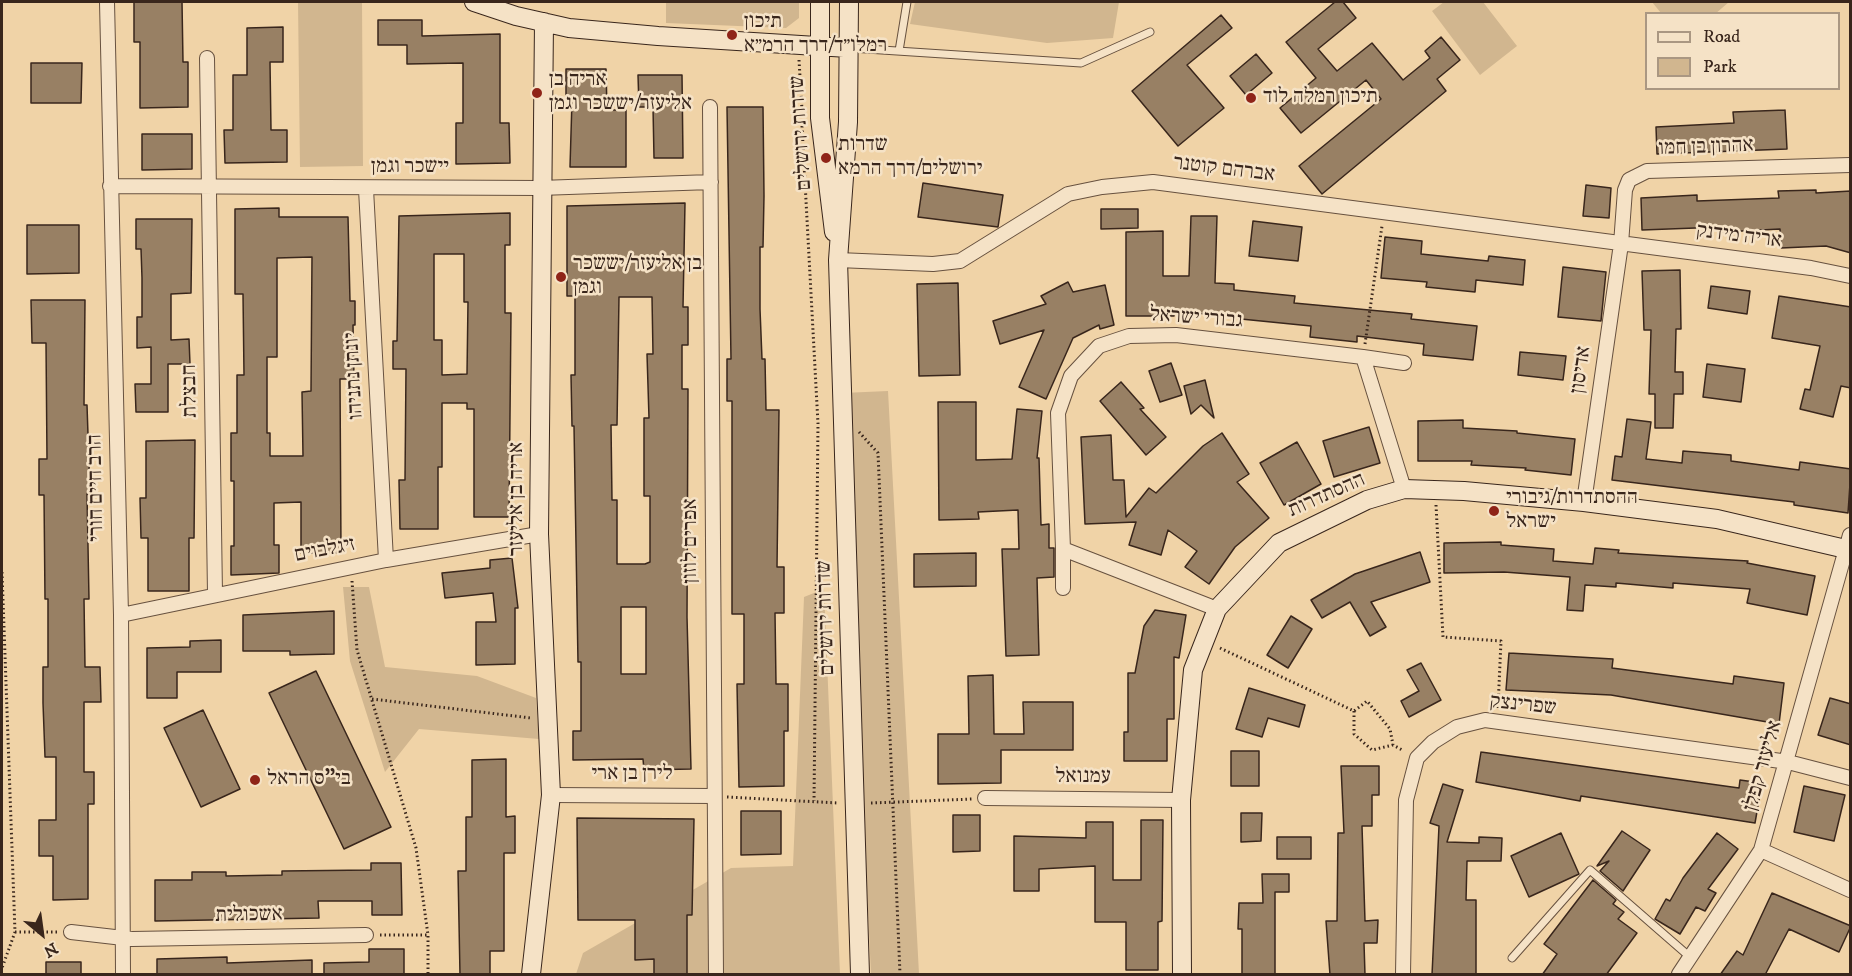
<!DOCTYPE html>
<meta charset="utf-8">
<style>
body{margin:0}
#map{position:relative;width:1852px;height:976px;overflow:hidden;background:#f0d3a7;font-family:"IM FELL DW Pica",serif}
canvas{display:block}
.frame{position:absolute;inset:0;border:3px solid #39261c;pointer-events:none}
.legend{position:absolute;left:1645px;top:12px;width:195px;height:78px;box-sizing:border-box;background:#f5e2c6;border:2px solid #aa9782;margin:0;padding:8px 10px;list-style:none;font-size:18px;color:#39261c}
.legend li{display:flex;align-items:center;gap:12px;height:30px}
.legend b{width:30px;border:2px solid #aa9782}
.north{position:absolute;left:12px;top:904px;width:60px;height:60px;-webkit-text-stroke:4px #f5e2c6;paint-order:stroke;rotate:151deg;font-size:16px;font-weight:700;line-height:24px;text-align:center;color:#39261c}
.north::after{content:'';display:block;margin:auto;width:21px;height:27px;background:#39261c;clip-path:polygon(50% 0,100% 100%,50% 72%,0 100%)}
</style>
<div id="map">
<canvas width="1852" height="976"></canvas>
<div class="frame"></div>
<ul class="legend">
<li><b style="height:8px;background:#f5e2c6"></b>Road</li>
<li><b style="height:16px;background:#d1b68f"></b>Park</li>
</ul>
<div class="north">N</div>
</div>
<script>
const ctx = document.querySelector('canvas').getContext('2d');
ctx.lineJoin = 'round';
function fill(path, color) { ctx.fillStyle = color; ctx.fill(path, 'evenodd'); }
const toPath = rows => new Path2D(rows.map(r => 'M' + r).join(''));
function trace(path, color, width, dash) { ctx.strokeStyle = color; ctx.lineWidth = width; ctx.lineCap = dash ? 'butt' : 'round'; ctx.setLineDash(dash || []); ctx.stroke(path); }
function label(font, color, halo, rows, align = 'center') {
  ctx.font = font + ' "IM FELL DW Pica","Frank Ruhl Libre",serif'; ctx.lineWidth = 5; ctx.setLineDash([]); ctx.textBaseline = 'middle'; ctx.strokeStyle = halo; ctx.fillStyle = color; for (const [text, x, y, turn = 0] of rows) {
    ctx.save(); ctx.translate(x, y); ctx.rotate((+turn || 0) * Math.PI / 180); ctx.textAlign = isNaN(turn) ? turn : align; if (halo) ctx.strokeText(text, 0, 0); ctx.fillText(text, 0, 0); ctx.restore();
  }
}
fill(toPath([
 [298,2,362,2,363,166,300,167],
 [666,2,799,2,799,18,786,28,666,23],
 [915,2,1119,2,1113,38,1047,43,910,24],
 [1444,2,1483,2,1517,46,1480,75,1432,11],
 [1652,2,1729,2,1715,14,1661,13],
 [888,391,919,974,871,974,843,393],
 [343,587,369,587,385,667,477,676,536,698,539,739,419,729,385,772,350,661],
 [824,589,840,974,576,974,583,953,731,868,793,866,804,597]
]), '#d1b68f');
const building = toPath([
 [134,2,182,2,183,62,188,62,188,107,140,108,140,42,134,42,134,2],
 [1335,2,1343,2,1356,18,1318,49,1337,71,1372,43,1403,80,1430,58,1425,51,1441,37,1460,60,1437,79,1446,91,1322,194,1299,166,1381,99,1366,80,1301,133,1280,108,1316,78,1286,42,1335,2],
 [1221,15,1232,28,1187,65,1224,108,1178,146,1132,91,1221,15],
 [378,20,422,20,422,36,500,34,500,123,509,123,510,163,456,164,456,123,463,123,463,63,407,64,407,45,378,45,378,20],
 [283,27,283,62,270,62,271,130,287,130,287,162,225,163,224,130,233,130,233,75,247,75,247,28,283,27],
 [1256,54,1272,73,1246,95,1230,76,1256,54],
 [31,63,82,63,81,103,31,103,31,63],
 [566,69,606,69,607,110,626,110,626,167,570,167,572,100,566,100,566,69],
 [638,75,682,75,683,158,654,158,653,107,639,107,638,75],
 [727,107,763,107,764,196,763,247,760,247,760,309,762,359,765,359,766,410,779,410,777,567,784,567,784,613,775,613,776,684,788,684,788,731,784,731,784,786,739,787,737,684,744,684,744,614,732,614,732,401,727,401,727,359,731,359,727,107],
 [1785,110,1787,149,1657,154,1656,127,1734,123,1733,112,1785,110],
 [142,134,192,134,192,169,142,170,142,134],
 [923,183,1003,195,998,227,918,217,923,183],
 [1586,185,1611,188,1609,218,1583,216,1586,185],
 [1816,190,1816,193,1851,191,1851,253,1826,246,1781,248,1780,229,1722,232,1722,227,1642,230,1641,198,1697,195,1697,201,1779,198,1778,191,1816,190],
 [685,203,683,307,688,307,688,345,682,345,682,389,688,389,687,617,691,769,644,770,643,759,573,760,573,731,581,731,581,662,578,662,574,426,572,426,571,375,575,375,575,296,567,296,567,206,685,203],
 [619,297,652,297,653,354,647,354,649,418,644,418,644,496,650,496,650,562,645,564,617,564,617,500,612,500,611,425,617,425,619,297],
 [621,607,646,607,646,674,621,674,621,607],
 [279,208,279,217,348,217,350,301,355,301,355,325,353,325,354,379,340,379,341,553,301,553,301,502,274,503,274,545,279,545,279,573,231,575,231,546,234,546,234,481,231,481,231,433,237,433,237,375,244,375,243,294,235,294,235,209,279,208],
 [312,257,311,391,302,392,303,456,270,456,270,433,267,433,267,357,277,357,277,258,312,257],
 [1101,209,1138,209,1138,228,1101,229,1101,209],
 [510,213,510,245,505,245,505,313,511,313,509,517,474,517,474,409,467,409,467,403,442,403,442,467,438,467,438,529,400,529,399,480,405,480,406,369,393,369,393,341,397,341,399,216,510,213],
 [434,254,464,254,464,302,468,302,467,374,442,375,442,340,434,340,434,254],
 [1191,216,1217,216,1215,283,1234,284,1234,290,1295,296,1294,303,1412,314,1411,319,1477,326,1473,360,1423,355,1424,344,1357,336,1357,342,1310,337,1311,326,1241,319,1242,316,1174,312,1174,316,1126,316,1126,232,1163,231,1163,276,1189,276,1191,216],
 [136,219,192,219,191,293,171,294,171,340,189,339,190,364,168,364,168,412,136,412,135,384,151,384,151,347,137,348,137,317,142,317,142,278,141,249,136,249,136,219],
 [1253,221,1302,227,1298,261,1249,256,1253,221],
 [27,225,79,225,79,273,27,274,27,225],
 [1385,237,1422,241,1421,254,1488,261,1489,256,1525,260,1523,285,1476,280,1475,292,1426,287,1427,282,1381,278,1385,237],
 [1563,267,1606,272,1601,321,1558,317,1563,267],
 [1680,270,1681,329,1676,329,1675,372,1683,372,1683,394,1674,394,1673,428,1655,428,1655,394,1649,394,1651,330,1644,330,1642,271,1680,270],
 [1068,282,1073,292,1105,285,1114,325,1100,329,1099,325,1073,338,1046,399,1019,387,1044,330,1000,344,993,321,1046,304,1041,296,1068,282],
 [958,283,960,375,919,376,917,284,958,283],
 [1711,286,1750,291,1747,314,1708,308,1711,286],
 [1779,296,1851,307,1851,388,1841,386,1833,417,1800,409,1805,389,1810,390,1820,346,1772,338,1779,296],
 [31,300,85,300,84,405,87,405,90,494,87,494,89,599,84,599,85,667,100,667,101,702,84,702,84,772,94,772,94,804,88,804,88,899,53,900,53,856,39,856,39,820,56,820,56,757,45,757,43,703,43,667,48,667,48,599,45,599,44,495,39,495,39,459,47,459,46,343,32,343,31,300],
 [1520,352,1566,356,1563,380,1518,375,1520,352],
 [1171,363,1182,395,1160,402,1149,371,1171,363],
 [1707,364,1745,369,1741,402,1703,397,1707,364],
 [1205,380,1214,418,1201,405,1191,414,1184,386,1205,380],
 [1121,382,1144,408,1140,409,1166,437,1146,455,1100,401,1121,382],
 [938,402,976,402,976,460,1012,459,1017,409,1042,411,1037,458,1039,458,1041,525,1049,524,1049,548,1054,548,1054,577,1037,578,1039,655,1006,656,1002,549,1019,549,1018,510,978,512,979,519,939,520,938,402],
 [1627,419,1651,422,1646,459,1682,463,1683,451,1731,455,1731,461,1799,470,1800,462,1851,469,1848,513,1794,505,1794,502,1612,480,1615,456,1622,457,1627,419],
 [1463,420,1463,428,1517,431,1517,433,1575,439,1571,475,1525,470,1526,468,1471,465,1472,461,1418,461,1418,421,1463,420],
 [1369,427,1380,463,1334,477,1323,441,1369,427],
 [1222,433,1249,474,1237,482,1269,518,1235,547,1209,584,1185,567,1197,551,1168,530,1161,555,1129,545,1136,522,1085,524,1081,437,1111,435,1113,480,1124,480,1126,517,1149,488,1156,493,1203,446,1222,433],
 [195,440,194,538,189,538,189,591,148,591,148,538,141,538,140,498,146,498,146,441,195,440],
 [1297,442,1321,484,1284,505,1260,463,1297,442],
 [1501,542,1501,545,1554,549,1553,561,1593,564,1595,548,1619,550,1618,553,1748,561,1747,563,1815,576,1807,615,1747,603,1750,589,1673,583,1673,588,1616,583,1616,587,1585,585,1583,611,1567,610,1570,577,1504,572,1444,573,1444,543,1501,542],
 [1420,552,1430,582,1371,602,1386,627,1370,636,1350,602,1322,618,1311,600,1355,574,1420,552],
 [976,553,976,586,914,587,914,554,976,553],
 [512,558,518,608,515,608,515,664,476,665,476,622,496,622,493,593,445,598,442,573,490,568,490,560,512,558],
 [1155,610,1186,615,1179,658,1174,657,1174,719,1167,719,1167,761,1124,761,1124,732,1128,732,1128,673,1135,673,1144,626,1155,610],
 [334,611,334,654,290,655,290,651,243,651,243,615,334,611],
 [1291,616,1312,629,1288,668,1267,655,1291,616],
 [221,640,221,672,177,672,177,698,147,698,147,648,190,647,190,641,221,640],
 [1509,653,1613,659,1612,668,1733,684,1734,676,1784,683,1779,724,1611,695,1506,690,1509,653],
 [1421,663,1441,700,1409,717,1401,701,1419,691,1407,670,1421,663],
 [316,671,391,827,344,849,269,693,316,671],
 [993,675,994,734,1024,734,1023,702,1073,702,1073,750,1001,750,1001,783,938,784,938,734,969,734,968,676,993,675],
 [1249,688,1305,705,1299,727,1268,718,1262,737,1236,729,1249,688],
 [1830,698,1851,704,1851,745,1818,735,1830,698],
 [203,710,240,789,201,807,164,728,203,710],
 [1231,751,1259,751,1259,786,1231,786,1231,751],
 [1481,752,1739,788,1740,780,1762,783,1755,823,1581,796,1580,801,1476,782,1481,752],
 [506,759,506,817,515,816,515,853,504,853,504,951,490,951,490,975,460,975,458,871,466,871,466,817,472,817,472,760,506,759],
 [1341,766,1379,766,1379,795,1372,795,1372,826,1362,826,1365,921,1378,920,1377,943,1364,943,1365,975,1330,975,1326,921,1337,921,1338,833,1344,833,1341,766],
 [1443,784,1463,790,1447,842,1479,843,1479,837,1502,838,1501,861,1467,861,1466,900,1476,900,1476,975,1432,975,1439,826,1430,823,1443,784],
 [1804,786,1845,795,1834,841,1794,832,1804,786],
 [741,811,781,811,781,854,741,855,741,811],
 [1241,813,1262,813,1261,841,1241,842,1241,813],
 [953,815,980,815,980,851,953,852,953,815],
 [577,818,694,819,692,915,687,915,687,975,654,975,654,959,635,960,635,920,578,920,577,818],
 [1141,820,1163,820,1162,921,1158,922,1158,970,1126,970,1126,922,1095,922,1095,866,1039,869,1039,891,1014,891,1014,836,1086,838,1086,822,1113,822,1113,880,1141,880,1141,820],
 [1622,831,1650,850,1623,891,1600,871,1609,861,1597,866,1622,831],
 [1561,833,1579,874,1529,897,1511,856,1561,833],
 [1717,833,1738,849,1708,889,1716,893,1705,911,1696,907,1680,934,1655,919,1666,899,1670,901,1683,878,1717,833],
 [1277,837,1311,837,1311,859,1277,859,1277,837],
 [371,863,401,863,402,915,372,915,372,901,318,901,319,918,155,921,155,880,192,880,192,872,226,872,226,876,282,875,282,871,371,870,371,863],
 [1262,874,1289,874,1289,892,1275,892,1275,975,1242,975,1242,929,1238,929,1239,903,1263,903,1262,874],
 [1593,880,1616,900,1613,904,1624,912,1618,919,1637,933,1606,975,1542,975,1557,954,1544,944,1593,880],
 [1772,893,1851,926,1839,952,1789,929,1765,975,1720,975,1737,951,1743,955,1772,893],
 [369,949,404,949,404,975,324,975,324,963,369,962,369,949],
 [227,957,227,963,312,960,312,975,157,975,157,959,227,957],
 [46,962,81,962,81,975,46,975,46,962]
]);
fill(building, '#988064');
trace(building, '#39261c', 1.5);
const lane = toPath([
 [851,48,1081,63,1150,32],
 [899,51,907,2],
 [1512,958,1590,870,1690,957]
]);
const street = toPath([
 [107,2,121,615,123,974],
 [207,58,215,594],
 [710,107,716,974],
 [110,186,540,188,711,182],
 [366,189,386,560],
 [838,260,933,264,960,261,1068,194,1102,187,1153,182,1811,268,1850,276],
 [1363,357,1404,363],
 [1584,502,1621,244,1625,190,1629,180,1647,171,1850,165],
 [1063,549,1063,588],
 [1217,609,1063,549,1058,413,1071,376,1099,346,1129,336,1176,335,1363,357,1404,489],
 [121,615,386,560,539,534],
 [551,795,714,796],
 [985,798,1181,800],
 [1761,850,1850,890],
 [71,932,132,939,366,935],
 [1403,974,1406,800,1417,758,1433,742,1457,727,1485,720,1788,762,1850,778],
 [1679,974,1761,850,1850,535]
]);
const secondary = toPath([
 [474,2,516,16,569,28,658,36,848,48],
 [820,2,820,118,834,232],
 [849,2,848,122,838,260,860,974],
 [531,974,551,795,539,534,544,22],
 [1182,974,1181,800,1193,670,1217,609,1279,543,1367,500,1404,489,1464,491,1584,502,1717,519,1850,550]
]);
trace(lane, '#67513f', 9);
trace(street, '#67513f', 16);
trace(secondary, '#39261c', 20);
trace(toPath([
 [799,60,802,110],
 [802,126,818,424,814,801],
 [1365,344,1382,226],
 [859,432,878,453,900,974],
 [1436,505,1443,637,1501,641,1498,708],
 [2,572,15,932,2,968],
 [352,581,357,650,416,848,428,935,428,974],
 [1220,648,1354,711,1367,701,1390,729,1393,745,1404,751],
 [372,699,531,718],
 [1354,711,1354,734,1372,750,1393,745],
 [727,797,838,803],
 [871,803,973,799],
 [15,932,58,932],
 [380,935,427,935]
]), '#39261c', 3, [1.5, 3]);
trace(lane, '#f5e2c6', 7);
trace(street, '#f5e2c6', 14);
trace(secondary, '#f5e2c6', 18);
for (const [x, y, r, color] of [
 [732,35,6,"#8f2418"],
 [537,93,6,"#8f2418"],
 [1251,98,6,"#8f2418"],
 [826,158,6,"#8f2418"],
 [561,277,6,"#8f2418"],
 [1494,511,6,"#8f2418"],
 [255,780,6,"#8f2418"]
]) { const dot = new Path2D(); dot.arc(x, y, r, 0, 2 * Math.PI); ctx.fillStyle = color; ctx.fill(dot); trace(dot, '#f5e2c6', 2); }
label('21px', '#39261c', '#f5e2c6', [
 ["תיכון",744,23],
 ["רמלו״ד/דרך הרמ״א",744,47],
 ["אריה בן",549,81],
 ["אליעזר/יששכר וגמן",549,105],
 ["תיכון רמלה לוד",1263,98],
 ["שדרות",838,146],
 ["ירושלים/דרך הרמא",838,170],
 ["בן אליעזר/יששכר",573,265],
 ["וגמן",573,289],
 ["ההסתדרות/גיבורי",1506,499],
 ["ישראל",1506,523],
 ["בי\"ס הראל",267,780]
], 'left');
label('21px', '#39261c', '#f5e2c6', [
 ["שדרות ירושלים",802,133,-94],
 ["אהרון בן חמו",1706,148,-2],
 ["יישכר וגמן",410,168],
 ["אברהם קוטנר",1224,170,7],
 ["אריה מידנק",1739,237,7],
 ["גבורי ישראל",1196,319,4],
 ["אדיסון",1582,370,-82],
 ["יונתן נתניהו",355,376,-93],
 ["חבצלת",191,391,-91],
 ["הרב חיים חורי",97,488,-91],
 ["ההסתדרות",1327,496,-24],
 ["אריה בן אליעזר",518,499,-90],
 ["אפרים לוזון",692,541,-90],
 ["זיגלבוים",325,551,-11],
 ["שדרות ירושלים",827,618,-92],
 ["שפרינצק",1523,706,6],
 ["אליעזר קפלן",1764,766,-74],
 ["לירן בן ארי",632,775],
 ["עמנואל",1083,778],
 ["אשכולית",249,916,-1]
]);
</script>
